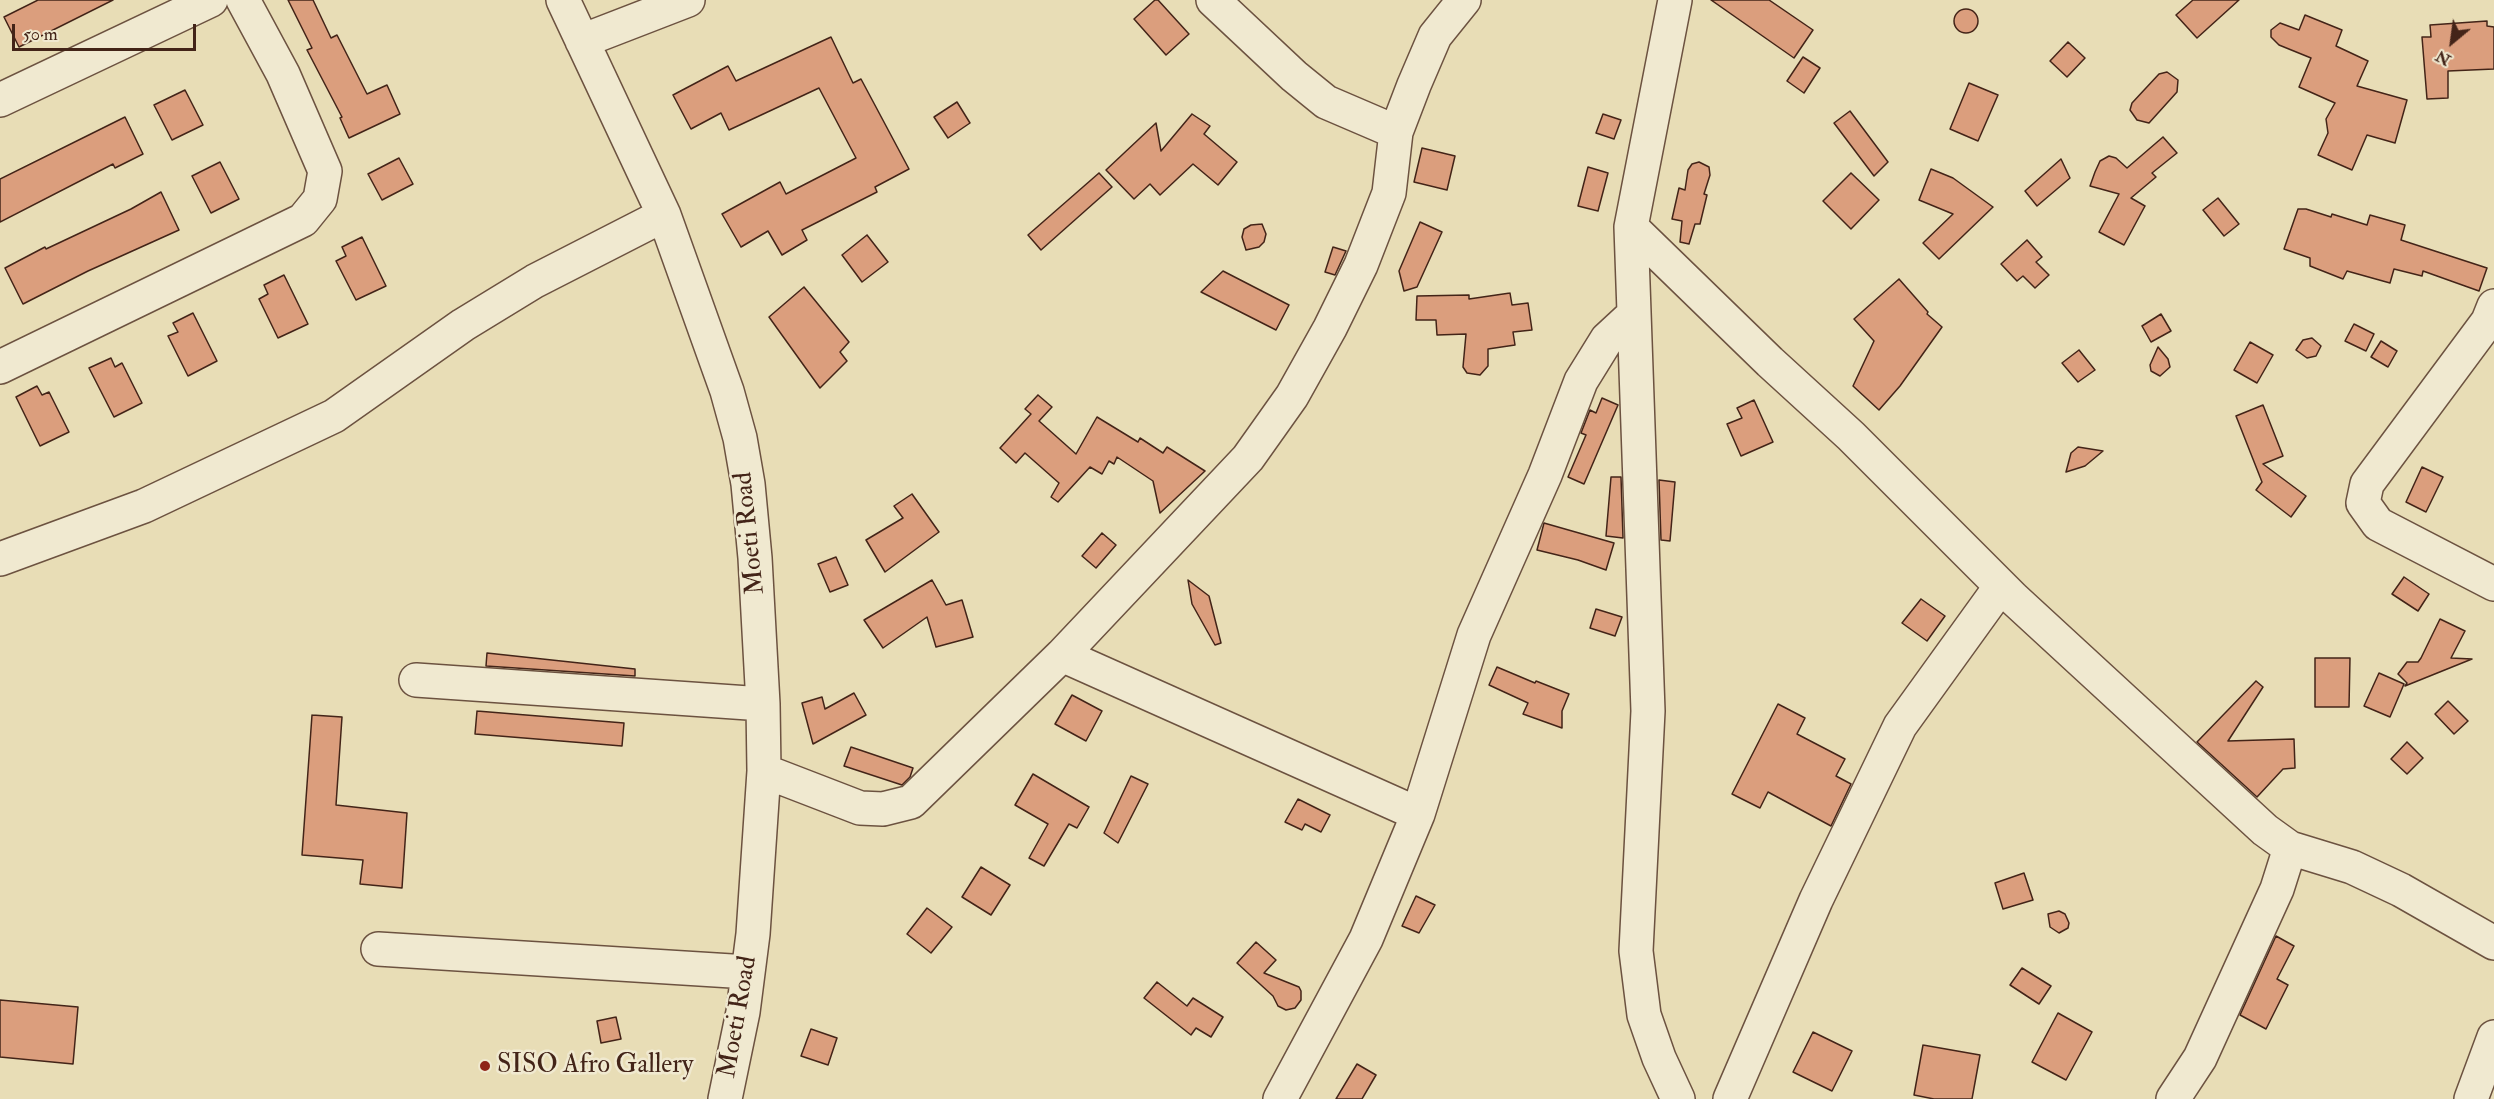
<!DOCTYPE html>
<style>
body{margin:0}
#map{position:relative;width:2494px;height:1099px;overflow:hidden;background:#e8ddb6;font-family:"IM FELL Double Pica",serif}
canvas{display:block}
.north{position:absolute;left:2422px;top:12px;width:60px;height:60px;-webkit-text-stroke:4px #f0e9d0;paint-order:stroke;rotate:209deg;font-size:16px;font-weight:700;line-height:24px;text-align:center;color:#432418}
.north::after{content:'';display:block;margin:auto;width:21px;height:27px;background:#432418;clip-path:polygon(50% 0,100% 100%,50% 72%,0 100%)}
.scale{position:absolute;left:12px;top:24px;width:184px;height:27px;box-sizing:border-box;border:3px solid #432418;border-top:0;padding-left:8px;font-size:18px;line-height:21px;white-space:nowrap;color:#432418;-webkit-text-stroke:4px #f0e9d0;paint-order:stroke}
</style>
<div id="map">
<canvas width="2494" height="1099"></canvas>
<div class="north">N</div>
<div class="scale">50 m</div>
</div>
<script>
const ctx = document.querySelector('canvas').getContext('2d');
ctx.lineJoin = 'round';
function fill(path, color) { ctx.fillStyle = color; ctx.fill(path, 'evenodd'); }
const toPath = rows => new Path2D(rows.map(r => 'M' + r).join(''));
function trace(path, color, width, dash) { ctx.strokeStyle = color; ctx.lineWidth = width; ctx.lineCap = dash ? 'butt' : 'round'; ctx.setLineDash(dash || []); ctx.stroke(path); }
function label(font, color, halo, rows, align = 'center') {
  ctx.font = font + ' "IM FELL Double Pica",serif'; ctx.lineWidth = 5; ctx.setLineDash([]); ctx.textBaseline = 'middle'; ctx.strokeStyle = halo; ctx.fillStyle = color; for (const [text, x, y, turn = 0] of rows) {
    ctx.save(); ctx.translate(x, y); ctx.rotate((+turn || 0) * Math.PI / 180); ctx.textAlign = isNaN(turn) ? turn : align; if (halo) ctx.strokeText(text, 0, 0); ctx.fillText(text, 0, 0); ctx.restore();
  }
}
const building = toPath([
 [38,0,113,0,19,47,4,17,38,0],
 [288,0,313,0,331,38,337,35,367,94,387,85,400,114,349,138,340,118,342,117,307,50,312,48,288,0],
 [1155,0,1158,0,1189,34,1166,55,1134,19,1155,0],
 [1711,0,1769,0,1813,30,1794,58,1711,0],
 [2193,0,2239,0,2197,38,2176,15,2193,0],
 '1954 21a12 12 0 1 1 24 0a12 12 0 1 1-24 0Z',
 [2305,15,2342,30,2336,46,2368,61,2357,86,2407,100,2395,143,2367,135,2352,170,2318,155,2328,133,2326,119,2335,103,2299,87,2311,58,2279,45,2271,37,2271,30,2280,23,2299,30,2305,15],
 [2487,21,2487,26,2494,27,2494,69,2448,71,2448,98,2427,99,2422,37,2431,37,2430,25,2487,21],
 [831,37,853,83,861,79,909,169,875,187,877,192,802,230,807,240,782,255,768,231,741,247,722,214,780,182,786,194,856,158,819,88,729,130,721,113,691,129,673,95,728,66,736,81,831,37],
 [2068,42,2085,58,2067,77,2050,61,2068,42],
 [1803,57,1820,68,1804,93,1787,81,1803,57],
 [2167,72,2178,80,2177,92,2149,123,2137,120,2130,110,2132,103,2159,74,2167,72],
 [1969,83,1998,95,1978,141,1950,129,1969,83],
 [185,90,203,125,172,140,154,105,185,90],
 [957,102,970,123,948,138,934,117,957,102],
 [1850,111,1888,162,1874,176,1834,123,1850,111],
 [1192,114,1210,126,1204,134,1237,162,1218,185,1193,164,1160,195,1150,184,1134,199,1106,170,1156,123,1161,151,1192,114],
 [1603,114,1621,120,1614,139,1596,133,1603,114],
 [125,117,143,154,115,168,113,164,0,222,0,179,125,117],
 [2163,137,2177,153,2152,173,2156,177,2131,198,2145,206,2124,245,2099,232,2119,194,2090,186,2095,172,2100,161,2109,156,2116,158,2127,168,2163,137],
 [1422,148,1455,156,1447,190,1414,182,1422,148],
 [399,158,413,184,382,200,368,174,399,158],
 [2061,159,2070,178,2037,206,2025,191,2061,159],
 [220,162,239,199,211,213,192,176,220,162],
 [1699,162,1709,167,1710,175,1704,194,1707,195,1700,224,1695,224,1689,244,1680,242,1682,221,1672,219,1679,188,1685,190,1688,170,1692,164,1699,162],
 [1588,167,1608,173,1598,211,1578,206,1588,167],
 [1931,169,1953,178,1993,207,1939,259,1923,243,1953,214,1919,200,1931,169],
 [1099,173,1112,187,1041,250,1028,235,1099,173],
 [1851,173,1879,200,1851,229,1823,201,1851,173],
 [161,192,179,230,88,271,23,304,5,268,45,247,46,249,131,209,161,192],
 [2218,198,2239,224,2224,236,2203,210,2218,198],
 [2298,209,2306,209,2331,217,2332,214,2367,225,2370,215,2405,225,2401,240,2487,268,2479,291,2423,271,2422,276,2394,269,2390,283,2347,271,2343,279,2310,266,2310,258,2284,249,2298,209],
 [1420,222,1442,232,1417,287,1404,291,1399,271,1420,222],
 [1262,224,1266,234,1264,242,1259,247,1246,250,1242,237,1244,229,1251,225,1262,224],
 [867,235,888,262,862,282,842,255,867,235],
 [362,237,386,286,356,300,336,261,346,256,342,247,362,237],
 [2027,240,2042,257,2036,262,2049,275,2035,288,2023,276,2017,281,2001,264,2027,240],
 [1333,247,1346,251,1335,275,1325,272,1333,247],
 [1223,271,1289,305,1276,330,1201,292,1223,271],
 [284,275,308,324,278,338,259,299,268,294,264,285,284,275],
 [1899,279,1928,312,1927,314,1942,327,1900,386,1879,410,1853,386,1874,341,1854,319,1899,279],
 [804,287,849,342,840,352,847,361,820,388,769,317,804,287],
 [1510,293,1512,305,1528,303,1532,330,1513,332,1515,345,1488,349,1488,366,1480,375,1467,373,1463,367,1466,334,1437,335,1436,320,1416,320,1417,296,1469,295,1469,299,1510,293],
 [193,313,217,361,188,376,168,336,178,332,173,323,193,313],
 [2161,314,2171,331,2151,342,2142,326,2161,314],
 [2354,324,2374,334,2366,351,2345,341,2354,324],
 [2312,338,2321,346,2316,356,2307,358,2296,350,2303,340,2312,338],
 [2381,341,2397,351,2388,367,2371,357,2381,341],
 [2250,342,2273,355,2257,383,2234,370,2250,342],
 [2158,347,2168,359,2170,367,2160,376,2151,371,2150,365,2158,347],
 [2079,350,2095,370,2078,382,2062,363,2079,350],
 [111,358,115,367,122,363,142,403,114,417,89,368,111,358],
 [37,386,42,395,49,392,69,432,40,446,16,397,37,386],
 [1038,395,1052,407,1039,421,1076,454,1097,417,1138,442,1140,438,1163,453,1167,447,1205,471,1160,513,1153,481,1117,457,1114,464,1109,461,1102,474,1090,467,1058,502,1051,497,1059,483,1025,453,1016,463,1000,448,1031,414,1025,409,1038,395],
 [1602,398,1618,405,1584,484,1568,477,1586,435,1581,433,1590,410,1596,413,1602,398],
 [1754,400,1773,442,1741,456,1727,424,1742,418,1737,408,1754,400],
 [2263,405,2283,456,2263,464,2306,496,2291,517,2256,490,2262,482,2236,416,2263,405],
 [2078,447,2103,451,2085,466,2066,472,2071,453,2078,447],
 [2422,467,2443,477,2426,512,2406,502,2422,467],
 [1611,477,1621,477,1623,538,1606,536,1611,477],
 [1659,480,1675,482,1670,541,1661,540,1659,480],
 [912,494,939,532,885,572,866,540,903,518,894,506,912,494],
 [1544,523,1614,543,1606,570,1578,560,1537,550,1544,523],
 [1102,533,1116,545,1096,568,1082,556,1102,533],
 [836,557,848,585,830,592,818,564,836,557],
 [2404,577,2429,594,2418,611,2392,594,2404,577],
 [932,580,946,605,962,600,973,637,936,647,927,617,883,648,864,620,932,580],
 [1188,580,1209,596,1221,643,1215,645,1192,604,1188,580],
 [1921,599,1945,616,1927,641,1902,623,1921,599],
 [1596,609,1622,617,1615,636,1590,628,1596,609],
 [2440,619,2465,631,2451,658,2472,659,2405,686,2407,683,2398,674,2407,662,2418,662,2421,658,2440,619],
 [487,653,635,669,635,676,486,666,487,653],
 [2315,658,2350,658,2349,707,2315,707,2315,658],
 [1497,667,1535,683,1536,681,1569,694,1562,711,1562,728,1523,714,1528,703,1489,685,1497,667],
 [2379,673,2404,684,2390,717,2364,706,2379,673],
 [2256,681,2263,687,2228,741,2294,739,2295,768,2283,769,2257,797,2197,742,2256,681],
 [854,693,866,715,813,744,802,703,822,697,825,709,854,693],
 [1072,695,1102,711,1086,741,1055,724,1072,695],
 [2448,701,2468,721,2454,734,2435,714,2448,701],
 [1778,704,1805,718,1797,734,1845,759,1836,776,1851,784,1831,826,1768,792,1760,808,1732,794,1778,704],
 [477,711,624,723,622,746,475,734,477,711],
 [312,715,342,717,336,805,407,813,402,888,360,884,363,860,302,855,312,715],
 [2407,742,2423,758,2407,774,2391,759,2407,742],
 [851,747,913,768,910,777,902,785,844,766,851,747],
 [1033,774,1089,807,1077,828,1069,824,1044,866,1029,858,1048,824,1015,805,1033,774],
 [1131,776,1148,784,1118,843,1104,833,1131,776],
 [1298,799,1330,815,1321,832,1305,824,1302,830,1285,822,1298,799],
 [981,867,1010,885,991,915,962,897,981,867],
 [2024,873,2033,900,2003,909,1995,883,2024,873],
 [1416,896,1435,905,1419,933,1402,926,1416,896],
 [927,908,952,927,931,953,907,934,927,908],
 [2059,911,2065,914,2069,923,2068,928,2059,933,2050,927,2048,914,2059,911],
 [2276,936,2294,946,2277,979,2288,985,2266,1029,2240,1015,2276,936],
 [1256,942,1276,960,1264,973,1299,987,1301,991,1301,1000,1295,1008,1286,1010,1278,1006,1273,996,1237,963,1256,942],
 [2022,968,2051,986,2039,1004,2010,985,2022,968],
 [1157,982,1187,1006,1193,998,1223,1017,1211,1037,1196,1028,1191,1035,1144,998,1157,982],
 [0,1000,78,1007,73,1064,0,1057,0,1000],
 [2058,1013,2092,1032,2066,1080,2032,1062,2058,1013],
 [616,1017,621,1039,601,1043,597,1021,616,1017],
 [811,1029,837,1038,828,1065,801,1056,811,1029],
 [1813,1032,1852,1051,1832,1091,1793,1072,1813,1032],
 [1923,1045,1980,1055,1972,1099,1934,1099,1914,1095,1923,1045],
 [1357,1064,1376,1075,1362,1099,1336,1099,1357,1064]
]);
fill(building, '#db9e7d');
trace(building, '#432418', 1.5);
const minor = toPath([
 [563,0,664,215,727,391,740,438,748,484,755,558,763,704,764,771,753,934,743,1012,725,1099],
 [1213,0,1294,76,1326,102,1396,132],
 [1675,0,1631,227,1648,711,1636,951,1644,1015,1659,1058,1678,1099],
 [582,41,688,0],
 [0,100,211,0],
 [1631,227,1770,362,1851,436,2013,598,2265,830,2290,848,2352,867,2401,890,2494,943],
 [2494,306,2488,321,2367,484,2363,503,2378,524,2494,584],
 [0,367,303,220,320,199,325,171,283,74,243,0],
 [0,559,144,506,334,416,463,325,535,281,664,215],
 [1062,655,1418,814],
 [416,680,763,704],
 [764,771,860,808,883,809,911,802,1062,655,1248,458,1292,396,1330,328,1361,265,1389,193,1396,132,1414,85,1435,36,1464,0],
 [378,949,748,972],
 [1280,1099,1366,939,1418,814,1474,635,1545,475,1581,381,1607,339,1634,314],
 [1730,1099,1816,900,1900,726,2001,586],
 [2173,1099,2200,1058,2277,889,2290,848],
 [2471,1099,2494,1037]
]);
trace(minor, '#6c5240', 36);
trace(minor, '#f0e9d0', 33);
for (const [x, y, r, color] of [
 [485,1066,6,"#8f2418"]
]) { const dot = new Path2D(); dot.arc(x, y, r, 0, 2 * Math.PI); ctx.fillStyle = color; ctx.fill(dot); trace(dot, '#f0e9d0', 2); }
label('26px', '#432418', '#f0e9d0', [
 ["Moeti Road",751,533,-96],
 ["Moeti Road",739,1017,-80]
]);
label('26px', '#432418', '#f0e9d0', [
 ["SISO Afro Gallery",497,1066]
], 'left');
</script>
